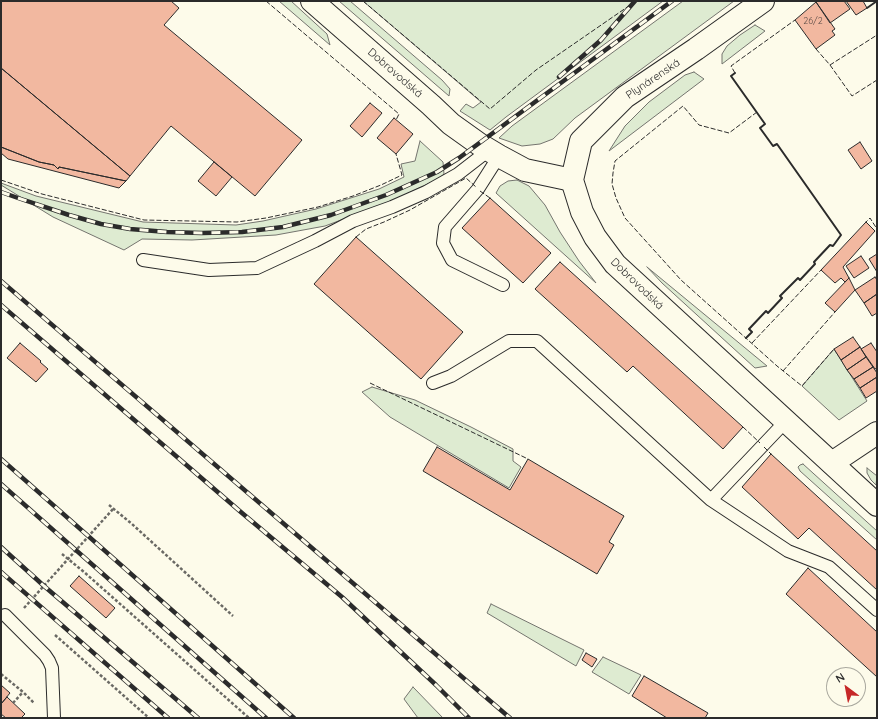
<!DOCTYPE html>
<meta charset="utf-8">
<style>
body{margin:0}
#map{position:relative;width:878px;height:719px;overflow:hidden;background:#fdfbea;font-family:Quicksand,sans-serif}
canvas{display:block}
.frame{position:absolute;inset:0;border:2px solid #2b2b2b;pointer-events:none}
.north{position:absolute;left:826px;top:667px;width:40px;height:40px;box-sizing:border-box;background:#fdfbea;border:1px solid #a9a89e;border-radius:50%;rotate:328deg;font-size:11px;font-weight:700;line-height:16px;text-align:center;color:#2b2b2b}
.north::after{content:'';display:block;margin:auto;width:14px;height:18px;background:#c62828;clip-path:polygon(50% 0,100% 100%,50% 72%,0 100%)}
</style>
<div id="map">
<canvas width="878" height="719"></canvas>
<div class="frame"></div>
<div class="north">N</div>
</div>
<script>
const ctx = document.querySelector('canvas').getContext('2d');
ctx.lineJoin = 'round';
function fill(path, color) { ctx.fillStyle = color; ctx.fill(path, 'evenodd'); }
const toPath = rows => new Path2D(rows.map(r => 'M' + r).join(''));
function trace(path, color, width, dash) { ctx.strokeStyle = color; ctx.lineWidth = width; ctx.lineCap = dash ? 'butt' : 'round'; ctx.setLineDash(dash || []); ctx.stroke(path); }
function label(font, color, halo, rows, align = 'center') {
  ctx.font = font + ' Quicksand,sans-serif'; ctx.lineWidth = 3; ctx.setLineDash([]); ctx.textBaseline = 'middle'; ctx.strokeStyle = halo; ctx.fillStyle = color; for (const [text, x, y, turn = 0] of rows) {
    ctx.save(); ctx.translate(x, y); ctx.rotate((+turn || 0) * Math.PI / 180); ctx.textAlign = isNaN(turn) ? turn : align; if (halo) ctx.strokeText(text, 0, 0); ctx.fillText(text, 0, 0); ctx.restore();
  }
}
const green = toPath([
 [279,1,291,1,327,34,330,45,279,1],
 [339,1,350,1,442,80,450,89,449,96,339,1],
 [363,1,663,1,506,117,490,130,460,111,466,104,473,108,481,102,363,1],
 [683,1,734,1,575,118,553,139,540,144,522,146,499,138,512,126,683,1],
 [755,25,765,31,722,64,722,54,727,46,740,35,755,25],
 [694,72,704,79,609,151,625,126,649,102,685,75,694,72],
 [420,141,443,162,444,174,438,179,392,201,325,226,276,235,192,240,142,239,124,250,53,217,1,185,1,183,36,196,143,222,236,225,263,221,316,209,379,189,404,177,401,164,415,161,420,141],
 [517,180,529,186,545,205,560,232,579,261,596,283,496,193,500,186,508,181,517,180],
 [647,267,767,366,755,368,662,283,647,267],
 [834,349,867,401,839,420,802,386,834,349],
 [372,387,415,400,471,427,513,449,513,461,521,467,509,488,390,417,362,392,372,387],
 [803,464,877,531,877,540,800,471,798,467,800,465,803,464],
 [867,468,877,476,876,485,871,480,867,473,867,468],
 [491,604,584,650,576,666,487,613,491,604],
 [603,657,641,675,629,694,592,672,603,657],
 [413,687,443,718,418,718,404,699,413,687]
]);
fill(green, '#deebd1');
trace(green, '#74746e', 1);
const building = toPath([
 [1,1,171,1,179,8,164,25,302,140,255,196,171,126,130,176,1,68,1,1],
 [818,1,844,1,850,9,830,23,816,2,818,1],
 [846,1,863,1,867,8,856,15,846,1],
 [816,2,835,29,832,31,835,35,816,49,795,20,816,2],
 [1,68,130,176,126,181,59,167,58,169,54,165,39,162,1,147,1,68],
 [370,103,382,113,362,137,350,126,370,103],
 [394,118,413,134,396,154,377,138,394,118],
 [860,142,872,161,861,169,848,150,860,142],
 [1,147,39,162,54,165,58,169,59,167,126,181,119,188,8,159,1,153,1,147],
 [214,162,232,177,216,196,198,181,214,162],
 [490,198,551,253,523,283,462,228,490,198],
 [866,222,875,231,843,267,849,278,845,282,841,278,835,283,821,270,866,222],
 [356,237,463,332,421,379,314,284,356,237],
 [877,254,877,272,869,259,877,254],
 [861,256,869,268,854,278,846,266,861,256],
 [560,262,743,427,723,449,633,366,627,372,535,289,560,262],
 [875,277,877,280,877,294,864,303,855,290,875,277],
 [849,278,855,290,835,312,825,303,849,278],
 [877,294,877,313,872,316,864,303,877,294],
 [853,337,860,347,841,360,834,349,853,337],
 [20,343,41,361,40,362,48,369,36,382,7,358,20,343],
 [871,343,877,352,877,368,875,369,861,349,871,343],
 [860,347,866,357,847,370,841,360,860,347],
 [866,357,873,367,854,379,847,370,866,357],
 [873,367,877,373,877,377,860,388,854,379,873,367],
 [877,377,877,391,866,398,860,388,877,377],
 [437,447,510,490,528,459,624,516,609,542,614,545,597,574,423,471,437,447],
 [771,454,877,551,877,590,809,528,798,539,742,487,771,454],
 [808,568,877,632,877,677,786,594,808,568],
 [79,576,115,608,106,618,70,586,79,576],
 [586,653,597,659,592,667,582,660,586,653],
 [644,676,708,713,705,718,667,718,632,696,644,676],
 [1,685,10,693,1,704,1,685],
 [7,697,25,714,21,718,6,718,1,714,1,704,7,697]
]);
fill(building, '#f2b8a0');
trace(building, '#2b2b2b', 1);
const service = toPath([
 [499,156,478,189,445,227,443,243,452,260,503,285],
 [143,260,209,270,257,268,315,241,353,221,392,207,426,192,458,174,489,150],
 [433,383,451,376,509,341,537,341,711,500,788,551,829,567,877,610],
 [711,500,786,421],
 [5,615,45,655,49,661,52,668,54,718]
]);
const minor = toPath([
 [832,463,877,433]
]);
const tertiary = toPath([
 [312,1,431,105,451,124,479,144,499,156,525,170,572,180]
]);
const secondary = toPath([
 [763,1,696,49,625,97,581,141,572,180,582,212,595,237,615,264,877,505]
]);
trace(service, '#2b2b2b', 14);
trace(minor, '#2b2b2b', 24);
trace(tertiary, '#2b2b2b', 24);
trace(secondary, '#2b2b2b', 24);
trace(toPath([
 [109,505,132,524,233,616],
 [62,554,84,572,249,718],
 [24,608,113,509],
 [55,635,149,718],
 [1,674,23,692,34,703],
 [13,703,23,692]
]), '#6a6964', 2.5, [3, 2]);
trace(service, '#fdfbea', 12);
trace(minor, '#fdfbea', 22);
trace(tertiary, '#fdfbea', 22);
trace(secondary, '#fdfbea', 22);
const rail = toPath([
 [559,77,601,40,635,1],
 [1,192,18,198,69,215,101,224,130,229,167,232,202,233,242,232,283,227,331,215,386,195,437,172,459,158,672,1],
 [1,281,510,718],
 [1,305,242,513,342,597,436,685,469,718],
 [1,459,294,718],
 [1,484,266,718],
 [1,547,44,586,198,718],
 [1,572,168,718]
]);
trace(rail, '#2b2b2b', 4.5);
trace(rail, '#fdfbea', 3, [9]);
trace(toPath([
 [266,1,399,114,396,120],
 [363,1,490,109,536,70,636,1],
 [816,49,830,65,877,35],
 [830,65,852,96,877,80],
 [735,73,731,66,795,20],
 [757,112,729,133,699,125,683,106,615,161,613,173,612,184,616,198,625,218,681,280,777,366,802,386,834,349],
 [1,180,42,194,144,220,237,222,266,218,318,207,353,196,381,185,402,175,396,154],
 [480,191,490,198],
 [864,224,870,218,877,229],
 [356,237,366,229,384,222,410,210,466,178,476,187],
 [752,343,822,269],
 [783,371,835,312],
 [370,383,528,459],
 [743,427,760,443],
 [764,447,771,454]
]), '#2b2b2b', 1, [5, 2]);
trace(toPath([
 [867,8,877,1],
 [735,73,731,76,765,124,760,128,773,146,777,144,841,235,833,246,830,245,814,262,815,264,800,280,798,278,780,296,782,298,768,313,766,311,749,329,752,332,746,338]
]), '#2b2b2b', 2);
label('9px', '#5d4e48', null, [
 ["26/2",813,21]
]);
label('11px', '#2b2b2b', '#fdfbea', [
 ["Dobrovodská",395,73,41],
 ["Plynárenská",653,79,-34],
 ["Dobrovodská",637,284,44]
]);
</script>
